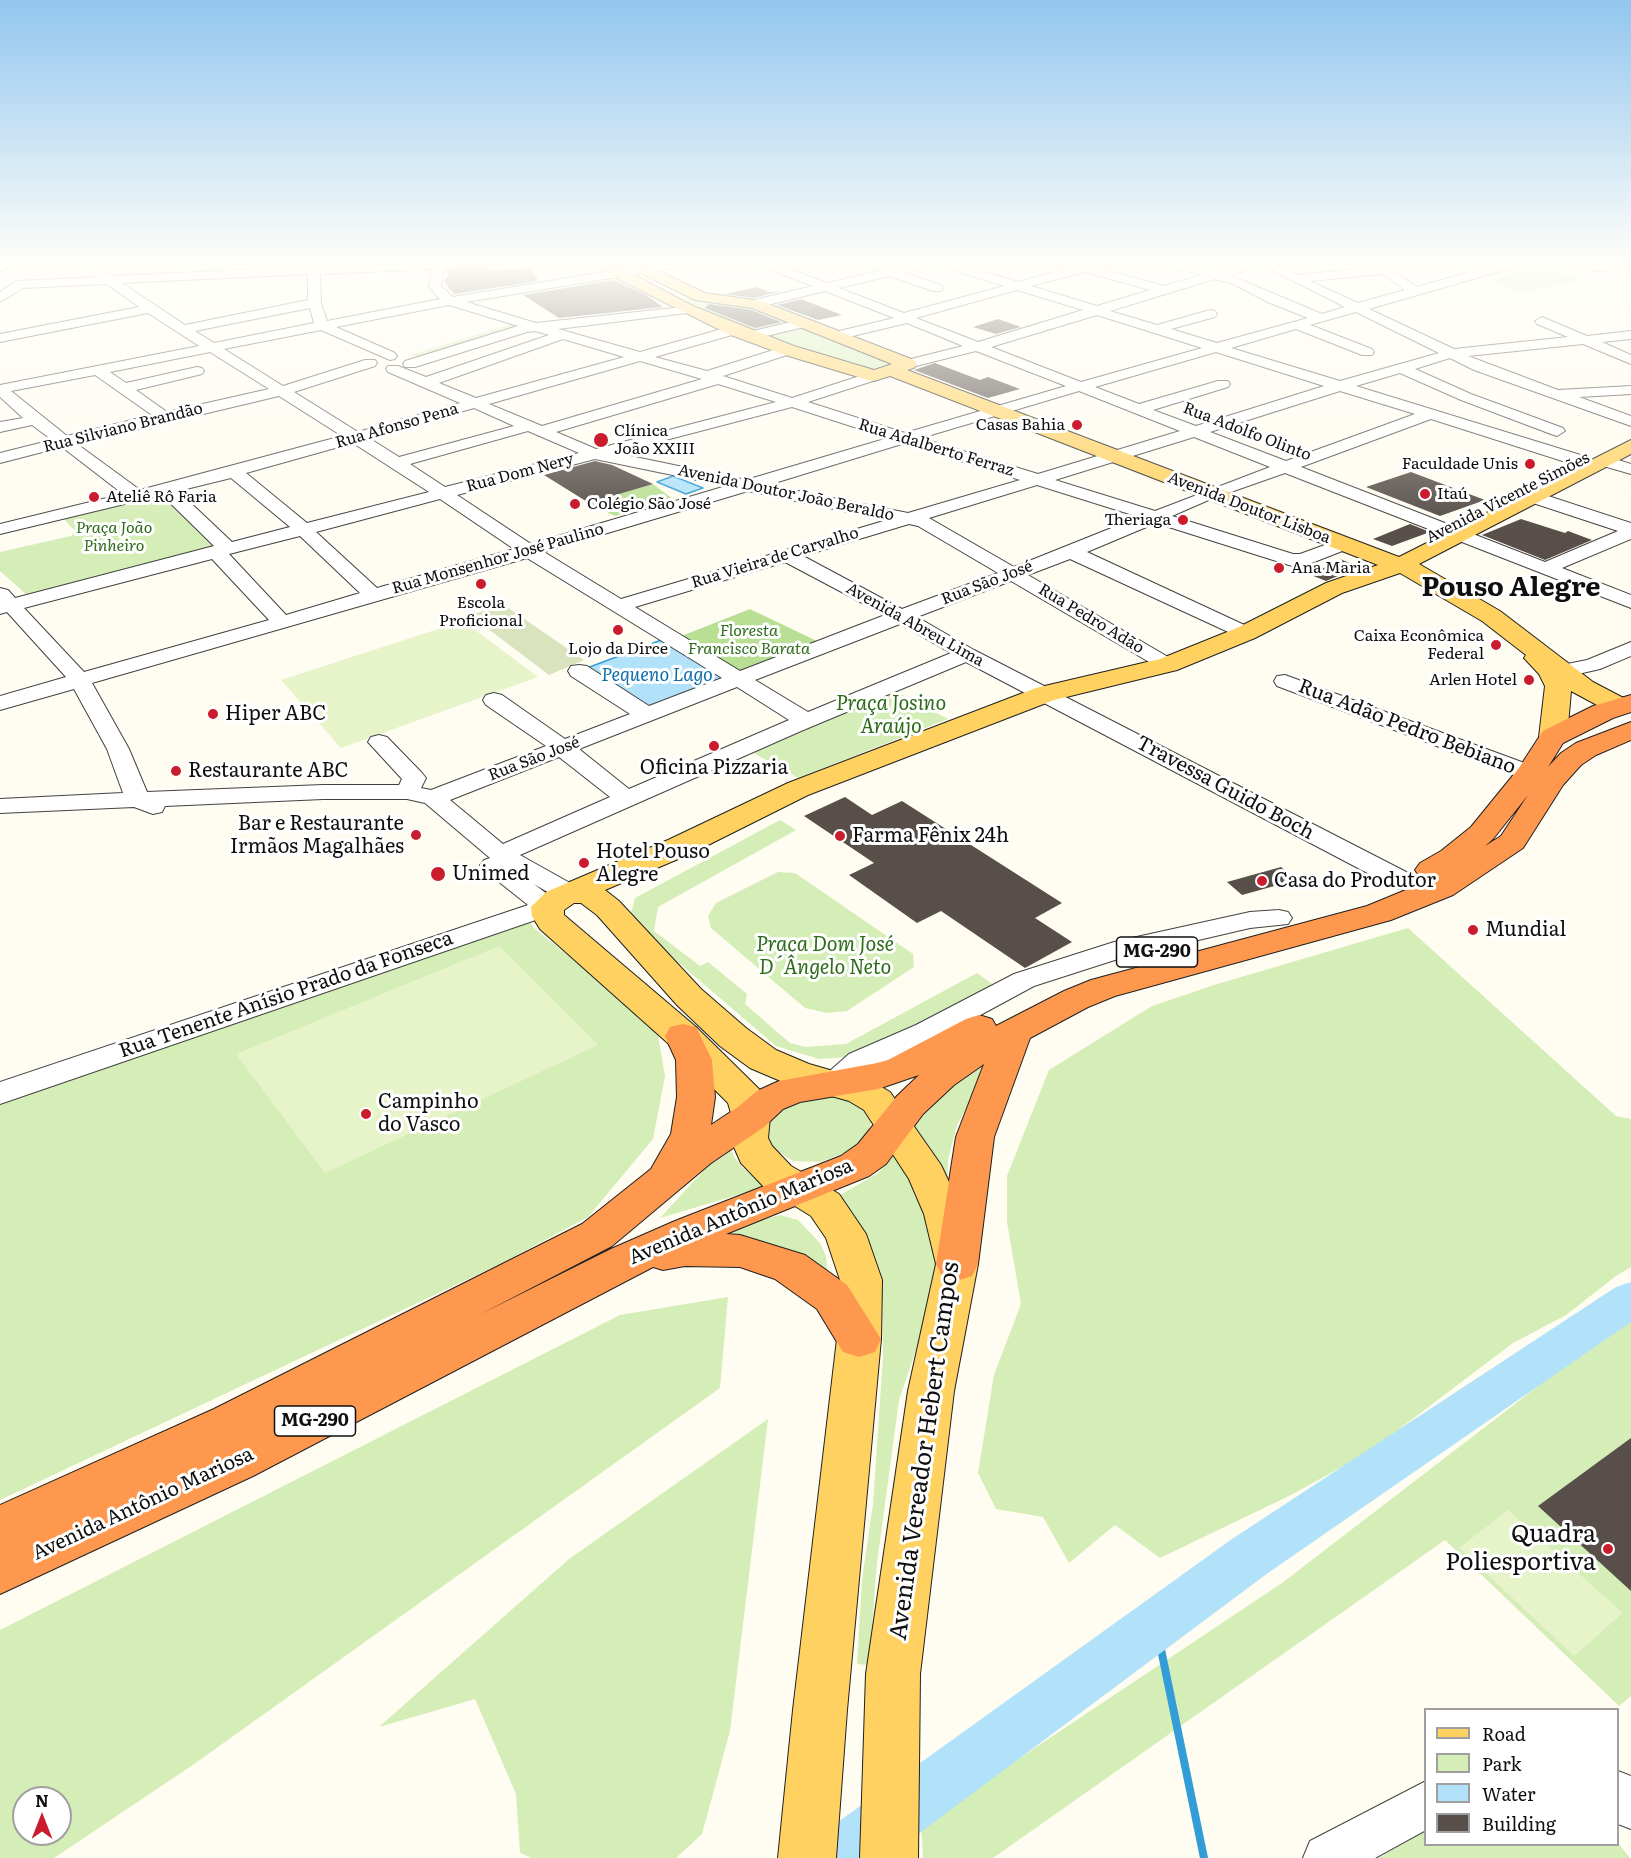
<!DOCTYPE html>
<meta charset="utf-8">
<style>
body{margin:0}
#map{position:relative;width:1631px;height:1858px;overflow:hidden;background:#fffcf1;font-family:Literata,serif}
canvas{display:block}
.legend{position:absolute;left:1424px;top:1708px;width:195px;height:138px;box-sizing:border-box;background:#fff;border:2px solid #9f9f9f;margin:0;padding:8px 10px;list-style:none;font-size:18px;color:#0f0f0f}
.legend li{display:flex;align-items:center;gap:12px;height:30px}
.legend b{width:30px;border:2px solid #9f9f9f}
.north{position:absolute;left:12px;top:1786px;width:60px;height:60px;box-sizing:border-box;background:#fff;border:2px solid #9f9f9f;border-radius:50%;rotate:0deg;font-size:16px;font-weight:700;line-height:24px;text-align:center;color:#0f0f0f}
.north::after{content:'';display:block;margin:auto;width:21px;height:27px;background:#ca1c2c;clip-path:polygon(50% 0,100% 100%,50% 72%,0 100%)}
</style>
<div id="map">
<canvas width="1631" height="1858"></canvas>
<ul class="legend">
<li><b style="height:8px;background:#ffd161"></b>Road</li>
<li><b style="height:16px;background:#d5edb7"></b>Park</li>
<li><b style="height:16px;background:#b1e2fa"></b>Water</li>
<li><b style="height:16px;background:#584f4a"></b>Building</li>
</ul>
<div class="north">N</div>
</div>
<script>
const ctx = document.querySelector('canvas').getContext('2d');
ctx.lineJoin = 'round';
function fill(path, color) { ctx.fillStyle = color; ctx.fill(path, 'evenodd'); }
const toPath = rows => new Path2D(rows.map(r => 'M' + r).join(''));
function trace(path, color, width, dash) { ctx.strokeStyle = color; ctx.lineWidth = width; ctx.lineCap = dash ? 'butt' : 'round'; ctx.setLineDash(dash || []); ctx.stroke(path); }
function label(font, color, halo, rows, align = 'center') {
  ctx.font = font + ' Literata,serif'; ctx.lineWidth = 6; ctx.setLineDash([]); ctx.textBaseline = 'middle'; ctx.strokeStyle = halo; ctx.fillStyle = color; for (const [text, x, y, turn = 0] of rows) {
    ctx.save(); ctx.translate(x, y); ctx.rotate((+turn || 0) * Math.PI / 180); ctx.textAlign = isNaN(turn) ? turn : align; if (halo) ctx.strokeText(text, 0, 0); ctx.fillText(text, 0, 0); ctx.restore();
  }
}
fill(toPath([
 [689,298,741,305,890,363,868,370,775,341,706,314,681,300],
 [512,324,521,326,420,358,410,355],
 [176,489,227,538,220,544,27,595,0,571,0,552,71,536,75,531,61,516],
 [893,690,948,719,798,778,750,751],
 [780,820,796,830,658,907,654,931,700,966,708,962,747,994,745,1004,790,1043,806,1047,846,1044,977,973,995,986,851,1057,819,1059,776,1046,629,920,635,898],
 [778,872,795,873,913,954,914,967,847,1011,827,1013,805,1008,711,928,708,916,716,903],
 [528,919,534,928,619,997,658,1035,665,1076,653,1139,588,1217,502,1263,0,1500,0,1103],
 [1408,928,1616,1116,1631,1119,1631,1267,1616,1276,1566,1315,1513,1343,1369,1452,1291,1495,1160,1558,1115,1525,1069,1563,1043,1517,996,1509,978,1473,994,1375,1021,1304,1007,1222,1007,1176,1049,1070,1152,1006,1214,985],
 [1001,1044,957,1125,948,1159,947,1197,906,1130,922,1112],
 [816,1092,857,1098,872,1121,865,1138,845,1153,820,1162,793,1161,773,1148,767,1132,773,1116,797,1099],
 [729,1143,734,1157,742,1167,764,1187,660,1218],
 [896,1153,911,1172,941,1255,924,1326,899,1400,877,1563,869,1665,857,1664,862,1580,873,1504,883,1357,882,1295,837,1197,878,1173],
 [780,1215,798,1220,820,1243,826,1256,828,1282,790,1252,766,1242,733,1239,706,1242,747,1224],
 [728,1297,720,1388,197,1762,54,1858,0,1858,0,1630,620,1315],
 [24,1798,60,1798,60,1834,24,1834],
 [1631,1318,1631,1696,1619,1706,1445,1540,993,1858,923,1858,921,1824,1282,1583,1597,1341],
 [768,1419,730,1731,702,1834,676,1858,532,1858,520,1853,516,1794,475,1699,379,1727,569,1559],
 [1425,1832,1426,1844,1618,1843,1630,1858,1378,1858]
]), '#d5edb7');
fill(toPath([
 [653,484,673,499,615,516,589,503],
 [750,609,821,643,739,676,679,637]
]), '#b9df95');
fill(toPath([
 [1538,268,1583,279,1523,293,1489,280],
 [504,605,584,660,549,675,470,615]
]), '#d9e4bf');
fill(toPath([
 [463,621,538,677,341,748,281,680],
 [499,946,598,1045,325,1173,236,1054],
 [1508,1510,1623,1613,1574,1656,1459,1548]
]), '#e7f3c9');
const water = toPath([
 [673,476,703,488,686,494,657,482,673,476],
 [664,639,738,679,647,715,579,671,664,639]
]);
fill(water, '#b1e2fa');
trace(water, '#339dd7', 1.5);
trace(toPath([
 [1156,1625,1204,1858]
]), '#339dd7', 8);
fill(toPath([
 [1631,1282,1631,1322,1268,1573,886,1858,809,1858,817,1837,1232,1539,1616,1287,1631,1282]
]), '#b1e2fa');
fill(toPath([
 [484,264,490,270,532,268,538,281,455,294,449,289,444,280,449,275,446,270,458,269,462,265],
 [614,280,646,295,663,307,559,318,523,295],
 [757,287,770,292,781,291,754,298,725,294],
 [801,299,842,315,818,320,777,305],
 [709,304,751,310,781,322,755,328,705,308],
 [998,319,1021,327,996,334,973,327],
 [935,363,980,380,988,377,1020,389,988,398,914,370],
 [595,461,612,465,653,484,589,503,544,475],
 [1411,472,1485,500,1440,516,1366,487],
 [1521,519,1565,533,1568,531,1592,540,1545,560,1482,535],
 [1410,524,1430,532,1392,546,1373,539],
 [1340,559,1359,567,1326,581,1311,575],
 [845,797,872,815,902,801,1062,903,1035,918,1072,942,1025,968,941,911,917,923,849,875,874,863,804,816],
 [1281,867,1296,880,1242,895,1227,882],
 [1631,1438,1631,1591,1538,1506]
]), '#584f4a');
const minor = toPath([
 [0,264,15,264,0,271,0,264],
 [82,264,96,264,113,276,308,267,308,264,320,264,320,266,460,264,458,267,444,268,441,286,453,297,652,264,679,264,673,268,466,302,536,323,692,306,694,309,687,313,558,329,640,352,729,327,739,327,741,330,739,333,655,357,707,371,783,347,793,347,795,350,793,353,723,376,792,398,869,373,879,373,881,376,879,379,808,402,905,433,1066,386,976,351,908,368,903,367,901,364,903,361,963,346,907,323,836,340,831,339,829,336,831,333,894,318,825,291,755,308,750,307,748,304,750,301,813,286,763,267,761,264,777,264,827,283,909,264,930,264,928,267,904,273,941,285,943,288,941,291,933,291,889,276,839,288,904,313,1004,286,943,267,941,264,959,264,1018,282,1073,267,1073,264,1105,264,1098,268,1164,286,1202,275,1171,267,1169,264,1188,264,1215,271,1240,264,1258,264,1256,267,1229,275,1322,314,1345,307,1260,264,1275,264,1298,275,1386,266,1417,287,1498,264,1517,264,1515,267,1369,309,1454,349,1568,337,1537,324,1535,321,1542,317,1587,336,1631,331,1631,339,1602,342,1631,355,1631,364,1583,344,1468,356,1558,390,1631,386,1631,394,1579,397,1631,416,1631,426,1474,370,1450,358,1415,369,1471,394,1563,428,1565,431,1557,436,1551,434,1461,400,1400,373,1356,386,1587,457,1589,461,1587,465,1575,465,1431,419,1301,467,1545,562,1618,531,1527,501,1524,497,1527,493,1539,493,1631,523,1631,539,1562,568,1631,595,1631,608,1285,473,1211,499,1172,516,1293,554,1300,554,1344,538,1350,540,1353,544,1350,548,1309,564,1292,566,1156,523,1087,552,1253,629,1256,633,1253,637,1239,637,1070,559,1028,575,1175,661,1179,665,1175,669,1168,671,1161,669,1011,581,917,617,974,650,1414,876,1418,882,1414,888,1405,890,1396,888,966,662,801,731,520,855,579,888,583,894,579,900,570,902,561,900,534,884,556,901,560,907,556,913,0,1104,0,1082,528,905,484,870,480,865,484,860,490,858,425,803,407,799,323,799,165,806,162,812,153,814,134,807,0,813,0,799,123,793,107,749,74,689,0,710,0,696,66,677,7,612,0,614,0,588,8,590,15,598,214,546,162,495,0,534,0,524,123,494,62,447,0,463,0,453,52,440,32,425,0,432,0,422,23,418,0,397,0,385,199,346,148,313,0,342,0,334,139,307,107,284,23,288,0,302,0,292,16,281,98,277,82,264],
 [432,269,429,287,440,299,327,321,321,303,320,274,432,269],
 [1085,272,1150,290,1097,306,1031,286,1085,272],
 [308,274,308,300,185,325,122,283,308,274],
 [1383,274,1405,290,1358,303,1310,281,1383,274],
 [1215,279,1233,284,1270,303,1308,318,1217,343,1171,329,1215,317,1217,314,1215,311,1210,310,1157,325,1110,311,1215,279],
 [1017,290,1083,310,978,342,916,318,1017,290],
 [449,305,518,326,405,361,403,364,405,367,415,367,527,332,535,331,549,335,426,377,398,366,388,366,386,369,388,372,460,403,358,432,294,392,375,366,377,363,375,360,365,360,283,386,224,349,321,330,390,360,395,359,397,356,395,353,336,327,449,305],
 [310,308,314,323,214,343,195,331,310,308],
 [1356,312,1439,353,1340,381,1231,348,1296,329,1362,355,1372,355,1374,352,1372,349,1310,325,1356,312],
 [1097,315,1202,348,1081,382,991,347,1097,315],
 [563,339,624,357,476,398,439,383,563,339],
 [210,352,269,389,167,412,136,390,202,374,204,371,202,368,197,367,126,383,110,372,210,352],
 [1216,352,1324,386,1196,426,1153,410,1228,387,1230,384,1228,381,1218,381,1139,404,1095,387,1216,352],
 [640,361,702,379,542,426,489,404,640,361],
 [95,375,152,415,67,436,11,391,95,375],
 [718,384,776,402,596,449,556,432,718,384],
 [1079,391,1180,431,1038,474,921,438,1079,391],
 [1340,391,1415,414,1286,461,1210,432,1340,391],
 [279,396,342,436,140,490,77,444,279,396],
 [792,407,888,438,746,480,616,453,792,407],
 [474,408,514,426,399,457,369,438,474,408],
 [528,431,579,453,445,487,410,464,528,431],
 [1194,437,1270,467,1155,511,1055,480,1194,437],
 [353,443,429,492,307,523,246,473,353,443],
 [905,443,1020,480,908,513,768,485,905,443],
 [595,459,726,486,531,544,457,495,595,459],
 [231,478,290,527,232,542,178,491,231,478],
 [1037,485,1139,517,1014,567,929,518,1037,485],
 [748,491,887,520,621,599,544,552,748,491],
 [440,499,514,549,377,588,316,532,440,499],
 [909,524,918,526,998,573,902,609,803,556,909,524],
 [300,536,360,593,286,615,229,554,300,536],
 [527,558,722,678,649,706,587,666,579,665,571,666,568,671,571,676,630,714,565,739,502,695,494,693,486,695,483,700,486,705,546,746,431,790,421,788,426,778,422,773,387,737,379,735,371,737,368,742,402,779,399,785,323,785,147,792,129,749,92,683,527,558],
 [212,559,269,620,84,672,24,608,212,559],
 [785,562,885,615,740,671,635,607,785,562],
 [900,624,951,653,808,712,755,680,900,624],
 [737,687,789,720,629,789,579,749,737,687],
 [559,757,610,797,503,844,450,800,559,757],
 [1601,264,1620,264,1603,271,1595,271,1595,265,1601,264],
 [803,319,808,320,810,323,808,326,750,340,743,336,745,333,803,319],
 [1606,456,1631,464,1631,474,1600,465,1598,461,1606,456],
 [1631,642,1631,656,1600,669,1565,677,1557,676,1554,671,1557,666,1587,660,1631,642],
 [1285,675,1538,768,1542,773,1538,778,1530,780,1522,778,1277,686,1274,681,1277,676,1285,675],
 [1279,910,1288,912,1292,918,1288,924,1250,928,1121,958,1034,986,936,1039,871,1068,846,1090,835,1094,824,1090,820,1083,824,1076,849,1054,916,1025,1014,974,1114,942,1250,912,1279,910],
 [1618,1771,1631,1776,1631,1829,1618,1824,1618,1771],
 [1426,1781,1426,1830,1375,1858,1303,1858,1310,1841,1426,1781]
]);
const major = toPath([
 [597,264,614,264,693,306,794,346,874,370,892,364,752,308,695,300,642,274,621,267,619,264,640,264,652,268,705,293,761,301,914,360,917,364,914,368,907,370,1399,557,1631,440,1631,454,1419,564,1500,611,1593,682,1631,702,1630,712,1620,714,1610,712,1571,691,1567,737,1563,743,1553,745,1543,743,1539,737,1545,686,1539,674,1524,658,1526,655,1482,621,1400,573,1342,593,1255,638,1177,670,1054,700,808,795,690,854,605,890,619,901,701,989,746,1028,776,1050,809,1064,875,1083,890,1092,941,1165,964,1214,978,1264,954,1391,920,1674,918,1858,860,1858,866,1674,908,1391,936,1264,924,1214,909,1179,864,1110,849,1101,783,1082,750,1068,720,1046,677,1005,597,915,581,903,574,903,564,910,564,915,696,1027,759,1089,765,1098,770,1117,768,1138,772,1146,791,1166,839,1194,866,1234,882,1280,881,1339,847,1710,836,1858,778,1858,793,1710,837,1339,840,1280,826,1238,811,1216,763,1186,741,1163,730,1138,732,1117,728,1103,670,1045,540,929,532,916,531,907,546,892,668,840,788,783,1036,688,1160,659,1237,628,1326,583,1378,565,890,376,874,381,868,380,782,354,728,334,612,276,597,264]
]);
const highway = toPath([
 [1631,695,1631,712,1613,718,1563,743,1548,767,1561,753,1576,743,1631,722,1631,740,1596,755,1581,765,1563,785,1523,848,1453,895,1391,920,1115,996,1088,1007,1030,1038,994,1137,978,1264,972,1276,957,1281,942,1276,936,1264,956,1137,984,1064,954,1085,923,1114,886,1164,869,1176,726,1234,740,1235,805,1255,847,1285,881,1339,875,1352,859,1357,843,1352,817,1309,775,1279,740,1267,685,1266,663,1270,653,1267,253,1476,0,1594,0,1505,214,1409,582,1224,651,1169,671,1134,677,1097,676,1060,665,1036,670,1027,683,1024,696,1027,712,1060,715,1097,711,1125,738,1107,757,1091,779,1081,877,1063,888,1060,966,1019,979,1015,992,1019,996,1026,1064,991,1091,980,1367,906,1435,878,1420,877,1415,870,1420,863,1441,851,1471,827,1519,768,1543,731,1593,706,1631,695],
 [1528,795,1501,836,1485,846,1493,839,1528,795],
 [919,1075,897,1096,858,1144,841,1156,675,1221,611,1249,479,1315,612,1246,711,1163,764,1127,783,1109,800,1102,878,1089,919,1075]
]);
trace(minor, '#424242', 2);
trace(major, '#202020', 2);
trace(highway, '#202020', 2);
fill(minor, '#fff');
fill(major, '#ffd161');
fill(highway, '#fe984f');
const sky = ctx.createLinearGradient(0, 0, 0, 524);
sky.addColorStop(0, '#92c6ef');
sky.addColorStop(0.5, '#fffef9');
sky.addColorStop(1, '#fffef900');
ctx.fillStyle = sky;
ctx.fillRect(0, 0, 1631, 524);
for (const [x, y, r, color] of [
 [1077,425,6,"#ca1c2c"],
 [601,440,8,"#ca1c2c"],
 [1530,464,6,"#ca1c2c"],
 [1425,494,6,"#ca1c2c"],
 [94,497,6,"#ca1c2c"],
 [575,504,6,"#ca1c2c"],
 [1183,520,6,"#ca1c2c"],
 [1279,568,6,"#ca1c2c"],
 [481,584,6,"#ca1c2c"],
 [618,630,6,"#ca1c2c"],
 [1496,645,6,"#ca1c2c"],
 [1529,680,6,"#ca1c2c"],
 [213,714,6,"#ca1c2c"],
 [714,746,6,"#ca1c2c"],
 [176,771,6,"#ca1c2c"],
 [416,835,6,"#ca1c2c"],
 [840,836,6,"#ca1c2c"],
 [584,863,6,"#ca1c2c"],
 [438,874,8,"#ca1c2c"],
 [1262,881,6,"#ca1c2c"],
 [1473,930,6,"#ca1c2c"],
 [366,1114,6,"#ca1c2c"],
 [1608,1549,6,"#ca1c2c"]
]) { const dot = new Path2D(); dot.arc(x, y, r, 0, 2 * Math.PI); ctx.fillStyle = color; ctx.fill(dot); trace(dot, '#fff', 2); }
label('16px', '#0f0f0f', '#fff', [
 ["Casas Bahia",1065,425],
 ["Clínica",614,431,"left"],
 ["João XXIII",614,449,"left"],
 ["Faculdade Unis",1518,464],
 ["Itaú",1437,494,"left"],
 ["Ateliê Rô Faria",106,497,"left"],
 ["Colégio São José",587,504,"left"],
 ["Theriaga",1171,520],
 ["Ana Maria",1291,568,"left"],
 ["Escola",481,603,"center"],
 ["Proficional",481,621,"center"],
 ["Caixa Econômica",1484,636],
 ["Federal",1484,654],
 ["Lojo da Dirce",618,649,"center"],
 ["Arlen Hotel",1517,680]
], 'right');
label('16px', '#0f0f0f', '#fff', [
 ["Rua Afonso Pena",397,426,-16],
 ["Rua Silviano Brandão",123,428,-14],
 ["Rua Adolfo Olinto",1247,432,21],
 ["Rua Adalberto Ferraz",936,448,17],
 ["Rua Dom Nery",520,473,-15],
 ["Avenida Doutor João Beraldo",786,493,12],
 ["Avenida Vicente Simões",1508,498,-27],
 ["Avenida Doutor Lisboa",1249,508,21],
 ["Rua Vieira de Carvalho",775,558,-17],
 ["Rua Monsenhor José Paulino",498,559,-16],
 ["Rua São José",987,583,-21],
 ["Rua Pedro Adão",1091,619,31],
 ["Avenida Abreu Lima",915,625,29],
 ["Rua São José",534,759,-21]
]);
label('italic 16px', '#2e6c1a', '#fff', [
 ["Praça João",114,528],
 ["Pinheiro",114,546],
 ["Floresta",749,631],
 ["Francisco Barata",749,649]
]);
label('italic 18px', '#0e6dab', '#fff', [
 ["Pequeno Lago",657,676]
]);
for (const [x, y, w] of [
 [1157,952,81],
 [315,1421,81]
]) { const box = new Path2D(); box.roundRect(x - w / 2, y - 15, w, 30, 4.5); ctx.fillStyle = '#fff'; ctx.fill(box); trace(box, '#0f0f0f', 1.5); }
label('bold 18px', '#0f0f0f', null, [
 ["MG-290",1157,952],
 ["MG-290",315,1421]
]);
label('italic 20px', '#2e6c1a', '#fff', [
 ["Praça Josino",891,704],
 ["Araújo",891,727],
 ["Praça Dom José",825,945],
 ["D´Ângelo Neto",825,968]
]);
label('20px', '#0f0f0f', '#fff', [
 ["Hiper ABC",225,714],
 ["Oficina Pizzaria",714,768,"center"],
 ["Restaurante ABC",188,771],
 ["Bar e Restaurante",404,824,"right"],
 ["Irmãos Magalhães",404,847,"right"],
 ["Farma Fênix 24h",852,836],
 ["Hotel Pouso",596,852],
 ["Alegre",596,875],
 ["Unimed",452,874],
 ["Casa do Produtor",1274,881],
 ["Mundial",1485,930],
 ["Campinho",378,1102],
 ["do Vasco",378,1125]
], 'left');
label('20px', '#0f0f0f', '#fff', [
 ["Rua Adão Pedro Bebiano",1407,727,21],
 ["Travessa Guido Boch",1225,788,28],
 ["Rua Tenente Anísio Prado da Fonseca",286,995,-19],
 ["Avenida Antônio Mariosa",741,1212,-23],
 ["Avenida Antônio Mariosa",143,1504,-25]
]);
label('24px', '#0f0f0f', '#fff', [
 ["Avenida Vereador Hebert Campos",925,1451,-82]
]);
label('24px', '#0f0f0f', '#fff', [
 ["Quadra",1596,1535],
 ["Poliesportiva",1596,1563]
], 'right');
label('bold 27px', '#0f0f0f', '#fff', [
 ["Pouso Alegre",1511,588]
]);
</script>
